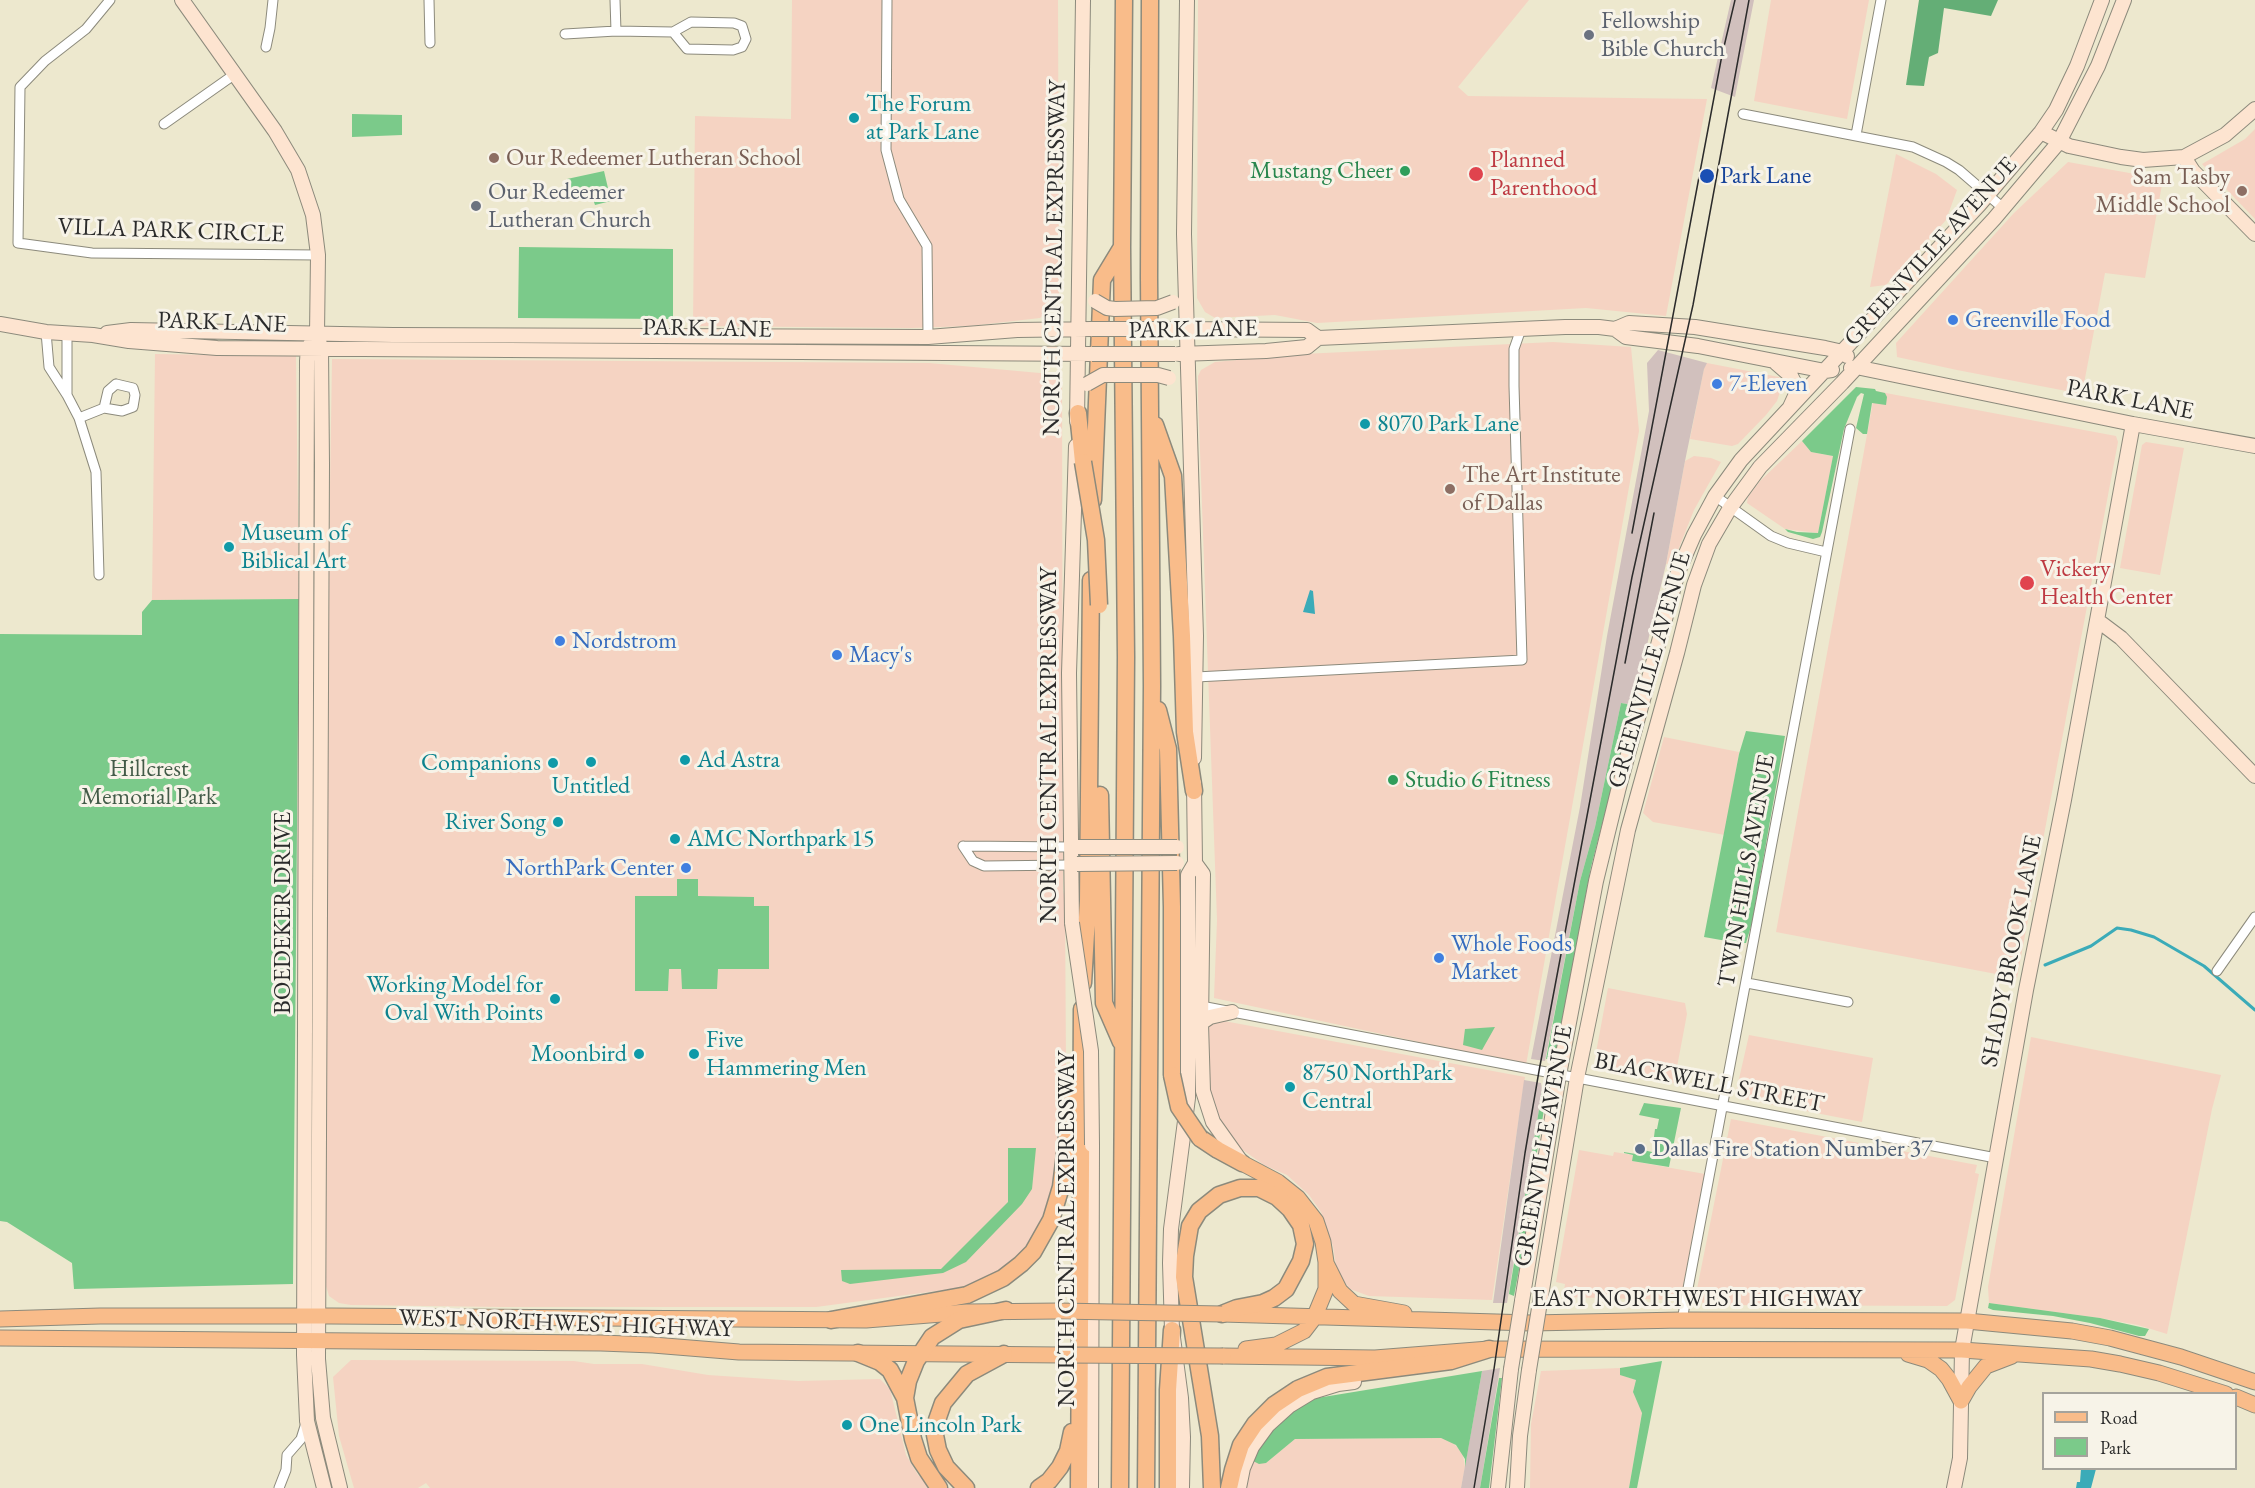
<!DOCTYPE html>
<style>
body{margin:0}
#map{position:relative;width:2255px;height:1488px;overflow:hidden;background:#ede8ce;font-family:"EB Garamond",serif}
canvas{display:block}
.legend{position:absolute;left:2042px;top:1392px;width:195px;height:78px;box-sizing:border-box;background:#f7f3e8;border:2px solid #a5a39c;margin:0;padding:8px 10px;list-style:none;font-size:18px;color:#2b2b2b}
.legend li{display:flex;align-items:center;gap:12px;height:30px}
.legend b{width:30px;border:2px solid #a5a39c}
</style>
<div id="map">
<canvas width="2255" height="1488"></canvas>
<ul class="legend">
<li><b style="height:8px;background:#f9bc8a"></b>Road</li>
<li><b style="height:16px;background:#7bca8a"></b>Park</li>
</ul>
</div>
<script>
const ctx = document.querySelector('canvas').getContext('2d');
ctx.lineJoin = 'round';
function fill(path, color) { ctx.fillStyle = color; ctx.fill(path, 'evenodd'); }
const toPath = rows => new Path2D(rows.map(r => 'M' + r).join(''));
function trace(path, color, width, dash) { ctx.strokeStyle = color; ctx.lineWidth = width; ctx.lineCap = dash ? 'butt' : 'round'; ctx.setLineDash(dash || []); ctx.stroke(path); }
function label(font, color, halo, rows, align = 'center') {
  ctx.font = font + ' "EB Garamond",serif'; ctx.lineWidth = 6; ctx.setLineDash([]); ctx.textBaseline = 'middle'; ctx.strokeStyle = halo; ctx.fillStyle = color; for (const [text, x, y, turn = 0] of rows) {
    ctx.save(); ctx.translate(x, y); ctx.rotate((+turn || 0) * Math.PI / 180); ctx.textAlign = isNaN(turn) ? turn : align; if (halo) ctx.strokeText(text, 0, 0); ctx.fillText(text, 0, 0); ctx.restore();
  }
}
fill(toPath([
 [792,0,1058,0,1059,301,1040,318,970,326,911,328,693,326,695,116,791,119],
 [1198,0,1529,0,1458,87,1468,96,1707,99,1666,316,1586,308,1317,323,1275,315,1215,318,1205,312,1197,298],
 [1771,0,1869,0,1847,119,1754,101],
 [2255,129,2255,219,2202,164,2245,139],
 [1896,154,1936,174,1957,190,1946,220,1923,246,1886,285,1870,287],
 [2068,162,2163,179,2145,278,2105,273,2082,394,1957,370,1897,357,1896,343,2014,213],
 [1553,342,1631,347,1639,431,1526,1065,1214,998,1217,920,1198,396,1198,376,1201,370,1215,362,1303,354],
 [155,354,296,356,299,599,152,600],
 [332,359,929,363,1062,375,1063,890,1065,902,1066,1067,1055,1181,1051,1202,1038,1232,1022,1253,1006,1267,985,1280,959,1288,816,1307,504,1307,351,1305,339,1303,329,1296,326,1286,327,678],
 [1707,363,1779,377,1782,386,1777,401,1766,415,1738,444,1732,446,1690,439,1704,368],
 [1875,391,2116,436,2118,442,2017,978,1776,932],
 [1802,441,1811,452,1833,456,1818,533,1785,529,1747,503,1748,497,1760,481],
 [2146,442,2184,448,2160,575,2120,568,2142,445],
 [1694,456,1711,458,1721,462,1694,510,1673,563,1666,564,1685,461],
 [1664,737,1739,752,1725,835,1653,822,1643,813],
 [1608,988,1685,1003,1687,1014,1674,1083,1602,1070,1604,1060,1595,1058],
 [1212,1021,1224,1021,1525,1077,1492,1300,1369,1296,1350,1289,1337,1273,1333,1246,1321,1212,1309,1195,1287,1175,1264,1165,1240,1148,1223,1127,1215,1111,1207,1078,1205,1029],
 [1749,1035,1873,1058,1862,1122,1739,1098,1736,1092],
 [2031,1037,2221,1075,2212,1109,2167,1334,2138,1325,2100,1318,1989,1303,1988,1287],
 [1731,1119,1977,1165,1975,1173,1979,1174,1955,1300,1947,1306,1708,1305,1703,1303,1698,1297,1697,1289],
 [1579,1150,1613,1156,1614,1152,1633,1155,1632,1161,1705,1174,1682,1291,1675,1300,1563,1297,1565,1284,1556,1282],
 [351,1360,574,1361,594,1364,642,1364,708,1375,798,1381,880,1379,890,1389,906,1455,918,1475,927,1482,927,1488,430,1488,426,1483,418,1488,354,1488,339,1436,333,1377],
 [1620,1368,1621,1375,1636,1380,1633,1392,1642,1412,1629,1488,1530,1488,1531,1424,1541,1371],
 [1441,1438,1449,1440,1462,1451,1465,1467,1461,1488,1243,1488,1253,1461,1266,1463,1295,1439]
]), '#f5d3c2');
fill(toPath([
 [1731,0,1754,0,1735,97,1711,88],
 [1658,350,1707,363,1704,369,1685,461,1666,564,1633,705,1621,703,1595,827,1580,881,1545,1061,1531,1059,1580,807,1607,636,1649,411,1647,363],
 [1524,1080,1541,1083,1542,1091,1507,1303,1493,1303],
 [1500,1368,1480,1488,1461,1488,1482,1371]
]), '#d1c0bd');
fill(toPath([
 [352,114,402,115,402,135,352,137],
 [604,171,611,201,595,205,590,190,571,194,567,179],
 [519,247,673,249,673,319,518,318],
 [1856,387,1875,389,1876,391,1885,393,1887,397,1886,405,1872,403,1867,434,1863,434,1856,428,1864,394,1861,393,1857,397,1844,429,1822,532,1820,537,1813,539,1788,532,1785,529,1797,532,1818,533,1833,456,1811,452,1802,441],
 [299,599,293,1284,74,1289,72,1263,7,1222,0,1221,0,634,142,635,142,612,152,600],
 [1621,703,1633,705,1591,867,1555,1057,1546,1059,1580,881,1595,827],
 [1746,731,1785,736,1752,923,1746,943,1738,943,1704,937,1739,754],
 [677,879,698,879,698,896,754,897,754,906,769,906,769,969,718,969,717,989,682,989,681,969,669,969,668,991,635,991,635,896,677,896],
 [1495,1027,1482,1050,1463,1045,1465,1029],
 [1542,1091,1547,1091,1532,1183,1526,1233,1514,1296,1509,1294],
 [1644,1103,1681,1108,1669,1167,1632,1161,1633,1155,1624,1153,1624,1152,1642,1155,1643,1150,1652,1152,1655,1129,1657,1129,1659,1119,1639,1115],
 [1008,1148,1036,1148,1032,1189,1022,1204,966,1262,943,1273,850,1284,842,1281,841,1270,941,1269,1008,1202],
 [1989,1303,2100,1318,2149,1329,2145,1336,2139,1336,2090,1323,2053,1316,1993,1310,1988,1308],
 [1662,1361,1637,1488,1629,1488,1642,1413,1633,1392,1636,1380,1620,1375,1620,1368],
 [1482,1371,1465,1467,1465,1459,1456,1445,1441,1438,1295,1439,1266,1463,1259,1464,1253,1461,1255,1453,1274,1426,1303,1403,1317,1398],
 [1499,1378,1502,1378,1489,1488,1480,1488]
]), '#7bca8a');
fill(toPath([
 [1919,0,1998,0,1991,16,1944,8,1938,53,1929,57,1924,86,1906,85]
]), '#64ae76');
fill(toPath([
 [1310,590,1313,591,1315,614,1303,612],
 [2081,1469,2096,1469,2091,1488,2076,1488,2077,1482,2080,1482]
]), '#3babb8');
trace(toPath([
 [2045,965,2091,946,2117,928,2131,930,2154,937,2204,966,2255,1010]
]), '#3babb8', 3);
const street = toPath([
 [110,0,86,29,45,61,20,87,18,243,92,253,318,255],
 [429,0,430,43],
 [615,0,616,31],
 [887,0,886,150,899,199,927,246,928,337],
 [565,34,616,31,673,32,691,22,734,23,742,26,746,39,742,47,733,50,687,49,673,32],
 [266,47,270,28,273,0],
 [1743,114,1913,147,1946,162,1959,170,2003,208],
 [164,124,235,74],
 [1856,135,1881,0],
 [46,332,49,367,67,395,79,418,96,472,99,575],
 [67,333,67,395],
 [116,384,133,388,135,395,133,407,122,411,104,408,108,391,116,384],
 [79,418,104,408],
 [1715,496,1771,536,1788,543,1826,552],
 [1196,677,1522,660,1514,386,1514,349,1521,329],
 [963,846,973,861,984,866,1070,865],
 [963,846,1070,847],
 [2217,971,2255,917],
 [1747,983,1848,1002],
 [1201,1006,1996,1158],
 [1682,1320,1850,429],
 [279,1488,286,1470,287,1455,301,1439,306,1423]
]);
const secondary = toPath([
 [182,0,275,131,298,170,313,215,318,255,317,334,321,348,322,465,318,1359,323,1418,340,1488],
 [1187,0,1184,234,1196,636,1194,758],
 [2041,132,2069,146,2121,157,2143,160,2184,157,2225,135,2255,109],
 [2184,157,2193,171,2255,234],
 [0,324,46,332,93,335,129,341,217,348,1092,354],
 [1179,329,1307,330,1318,338],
 [1615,329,1629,323,1695,327,1825,348,1843,352,1847,356],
 [107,333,131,330,393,335,928,337,1017,330,1092,329],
 [317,334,308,348,307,361,304,1355,307,1421,324,1488],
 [1179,354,1266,351,1307,347,1318,338,1565,327,1599,327,1615,329,1626,337,1698,346,1825,371,1832,370],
 [1776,363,1791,376,1796,386,1796,394,1790,407],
 [1851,368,1856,367,2133,424,2255,446],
 [1077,421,1083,0],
 [2097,620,2121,638,2255,776],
 [1195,863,1203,874,1201,1023,1203,1091,1213,1122,1240,1160],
 [1072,923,1069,673,1076,446],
 [1201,1023,1210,1017,1232,1012],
 [1522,1301,1559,1075,1596,881,1618,791,1678,572,1694,535,1715,496,1741,460,1979,205,2041,132,2056,110,2077,66,2102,0],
 [1540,1302,1577,1078,1628,830,1677,653,1694,585,1709,544,1730,508,1760,467,1842,383,1994,219,2059,142,2098,66,2124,0],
 [1091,1488,1092,1145],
 [1182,1488,1183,1437,1181,1398,1172,1330,1170,1263,1171,1229,1188,1098,1188,875,1195,863,1194,783],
 [1239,1488,1243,1468,1252,1447,1268,1425,1289,1406,1312,1392,1338,1384,1354,1382],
 [1498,1488,1511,1369],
 [1517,1488,1520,1436,1529,1370],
 [1954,1488,1960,1458,1962,1350,2026,990,2064,800,2133,424]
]);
const primary = toPath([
 [1242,1163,1278,1182,1298,1198,1316,1221,1323,1242,1326,1262,1326,1289,1314,1318,1304,1331,1276,1345,1246,1349],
 [1327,1265,1340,1291,1354,1304,1404,1313],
 [1222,1314,1531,1323,1682,1320,1967,1321,2072,1331,2110,1338,2181,1357,2255,1382],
 [0,1319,100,1316,331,1316,866,1320,967,1312,1059,1311],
 [0,1338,601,1343,653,1345,739,1352,1061,1355],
 [1908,1354,1928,1360,1941,1369,1949,1379,1961,1401],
 [1223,1356,1375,1358,1489,1349,1962,1350,2091,1359,2120,1364,2159,1373,2226,1394],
 [2236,1397,2255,1405],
 [1961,1401,1969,1387,1986,1366,2012,1356]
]);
const highway = toPath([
 [1078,413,1083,462],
 [1155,425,1173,476,1182,636,1185,732,1194,791],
 [1093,500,1102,280,1122,247],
 [1158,710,1168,749,1172,907,1172,1075],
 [1100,795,1104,1003,1121,1042],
 [1083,983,1088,901,1091,580],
 [1200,1138,1218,1150,1242,1163],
 [831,1320,967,1295,1003,1278,1021,1264,1033,1252,1051,1220,1061,1187,1072,1096],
 [858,1353,880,1362,890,1370,905,1398,913,1439,919,1458,939,1488],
 [905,1398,908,1381,916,1361,932,1337,959,1320,1006,1310],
 [966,1488,946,1467,938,1450,935,1435,937,1420,943,1403,967,1374,1004,1354],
 [1039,1488,1049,1481,1060,1467,1068,1451,1072,1432],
 [1079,1488,1082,1009],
 [1120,1488,1126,657,1122,247,1124,0],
 [1146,1488,1152,686,1149,277,1150,0],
 [1168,1488,1168,1390,1172,1330],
 [1212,1488,1210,1436,1184,1277,1185,1256,1190,1226,1199,1211,1219,1195,1240,1188,1259,1188,1277,1197,1290,1209,1301,1225,1305,1244,1301,1261,1286,1289,1274,1298,1263,1303,1237,1308,1222,1314],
 [1229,1488,1233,1470,1241,1445,1255,1424,1274,1405,1298,1389,1327,1377,1451,1361,1489,1349]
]);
trace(street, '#8c8a7c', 11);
trace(secondary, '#8c8a7c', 16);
trace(primary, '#8c8a7c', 17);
trace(highway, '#8c8a7c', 19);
trace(street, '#fff', 9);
trace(secondary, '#fde4d0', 14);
trace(primary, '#f9bc8a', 15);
trace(highway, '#f9bc8a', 16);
trace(toPath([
 [1632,533,1722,55,1735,0],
 [1625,663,1654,513],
 [1474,1488,1494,1369,1525,1153,1539,1071,1632,577,1693,305,1749,0]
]), '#2b2b2b', 1.5);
const secondaryBridge = toPath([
 [1095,301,1107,308,1115,309,1157,308,1173,302],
 [1092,329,1177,329],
 [1092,354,1175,354],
 [1087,384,1103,375,1158,375,1169,378],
 [1078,847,1177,847],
 [1077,864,1177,863],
 [1072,923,1091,1051,1092,1145],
 [1511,1369,1522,1301],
 [1529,1370,1540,1302]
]);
const primaryBridge = toPath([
 [1059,1311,1222,1314],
 [1061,1355,1223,1356]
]);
const highwayBridge = toPath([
 [1083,462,1096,540,1099,605],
 [1172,1075,1179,1107,1200,1138]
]);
trace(secondaryBridge, '#8c8a7c', 16, []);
trace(primaryBridge, '#8c8a7c', 17, []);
trace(highwayBridge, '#8c8a7c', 19, []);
trace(secondaryBridge, '#fde4d0', 14);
trace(primaryBridge, '#f9bc8a', 15);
trace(highwayBridge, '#f9bc8a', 16);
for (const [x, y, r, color] of [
 [1589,35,6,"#6b7280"],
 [854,118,6,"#0f9aa8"],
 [494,158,6,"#8d6e63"],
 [1405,171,6,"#2e9e5b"],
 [1476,174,8,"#e0444e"],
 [1707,176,8,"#1a4fb4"],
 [2242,191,6,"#8d6e63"],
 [476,206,6,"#6b7280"],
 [1953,320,6,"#3f7fe0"],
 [1717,384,6,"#3f7fe0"],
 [1365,424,6,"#0f9aa8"],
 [1450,489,6,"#8d6e63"],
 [229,547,6,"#0f9aa8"],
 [2027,583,8,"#e0444e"],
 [560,641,6,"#3f7fe0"],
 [837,655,6,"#3f7fe0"],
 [685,760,6,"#0f9aa8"],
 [591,762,6,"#0f9aa8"],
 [553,763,6,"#0f9aa8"],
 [1393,780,6,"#2e9e5b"],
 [558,822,6,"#0f9aa8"],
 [675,839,6,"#0f9aa8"],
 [686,868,6,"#3f7fe0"],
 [1439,958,6,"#3f7fe0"],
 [555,999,6,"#0f9aa8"],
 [639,1054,6,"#0f9aa8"],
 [694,1054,6,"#0f9aa8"],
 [1290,1087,6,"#0f9aa8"],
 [1640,1149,6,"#5c6f8a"],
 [847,1425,6,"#0f9aa8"]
]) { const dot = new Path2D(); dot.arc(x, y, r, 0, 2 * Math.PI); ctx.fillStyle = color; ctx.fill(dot); trace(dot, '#f7f3e8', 2); }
label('24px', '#5b616d', '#f7f3e8', [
 ["Fellowship",1601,21],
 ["Bible Church",1601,49],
 ["Our Redeemer",488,192],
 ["Lutheran Church",488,220]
], 'left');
label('24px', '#0d838f', '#f7f3e8', [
 ["The Forum",866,104],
 ["at Park Lane",866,132],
 ["8070 Park Lane",1377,424],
 ["Museum of",241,533],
 ["Biblical Art",241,561],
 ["Ad Astra",697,760],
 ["Companions",541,763,"right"],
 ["Untitled",591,786,"center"],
 ["River Song",546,822,"right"],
 ["AMC Northpark 15",687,839],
 ["Working Model for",543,985,"right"],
 ["Oval With Points",543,1013,"right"],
 ["Five",706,1040],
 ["Hammering Men",706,1068],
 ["Moonbird",627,1054,"right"],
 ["8750 NorthPark",1302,1073],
 ["Central",1302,1101],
 ["One Lincoln Park",859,1425]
], 'left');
label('24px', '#785e54', '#f7f3e8', [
 ["Our Redeemer Lutheran School",506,158],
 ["Sam Tasby",2230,177,"right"],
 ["Middle School",2230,205,"right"],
 ["The Art Institute",1462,475],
 ["of Dallas",1462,503]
], 'left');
label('24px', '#be3a42', '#f7f3e8', [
 ["Planned",1490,160],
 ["Parenthood",1490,188],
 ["Vickery",2040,569],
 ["Health Center",2040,597]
], 'left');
label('24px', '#27864d', '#f7f3e8', [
 ["Mustang Cheer",1393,171],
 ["Studio 6 Fitness",1405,780,"left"]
], 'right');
label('24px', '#164399', '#f7f3e8', [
 ["Park Lane",1720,176]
], 'left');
label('24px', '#2b2b2b', '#f7f3e8', [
 ["VILLA PARK CIRCLE",171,231,2],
 ["GREENVILLE AVENUE",1931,252,-48],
 ["NORTH CENTRAL EXPRESSWAY",1055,258,-89],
 ["PARK LANE",222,323,2],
 ["PARK LANE",707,329,1],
 ["PARK LANE",1193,330,-1],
 ["PARK LANE",2130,400,11],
 ["GREENVILLE AVENUE",1650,670,-74],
 ["NORTH CENTRAL EXPRESSWAY",1049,745,-90],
 ["TWIN HILLS AVENUE",1747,871,-80],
 ["BOEDEKER DRIVE",283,913,-90],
 ["SHADY BROOK LANE",2012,951,-79],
 ["BLACKWELL STREET",1709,1083,11],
 ["GREENVILLE AVENUE",1544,1146,-80],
 ["NORTH CENTRAL EXPRESSWAY",1067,1229,-90],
 ["EAST NORTHWEST HIGHWAY",1697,1299],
 ["WEST NORTHWEST HIGHWAY",566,1324,2]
]);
label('24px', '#366cbe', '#f7f3e8', [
 ["Greenville Food",1965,320],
 ["7-Eleven",1729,384],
 ["Nordstrom",572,641],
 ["Macy's",849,655],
 ["NorthPark Center",674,868,"right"],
 ["Whole Foods",1451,944],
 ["Market",1451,972]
], 'left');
label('24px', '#435b48', '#f7f3e8', [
 ["Hillcrest",149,769],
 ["Memorial Park",149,797]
]);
label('24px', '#4e5e75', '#f7f3e8', [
 ["Dallas Fire Station Number 37",1652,1149]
], 'left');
</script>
